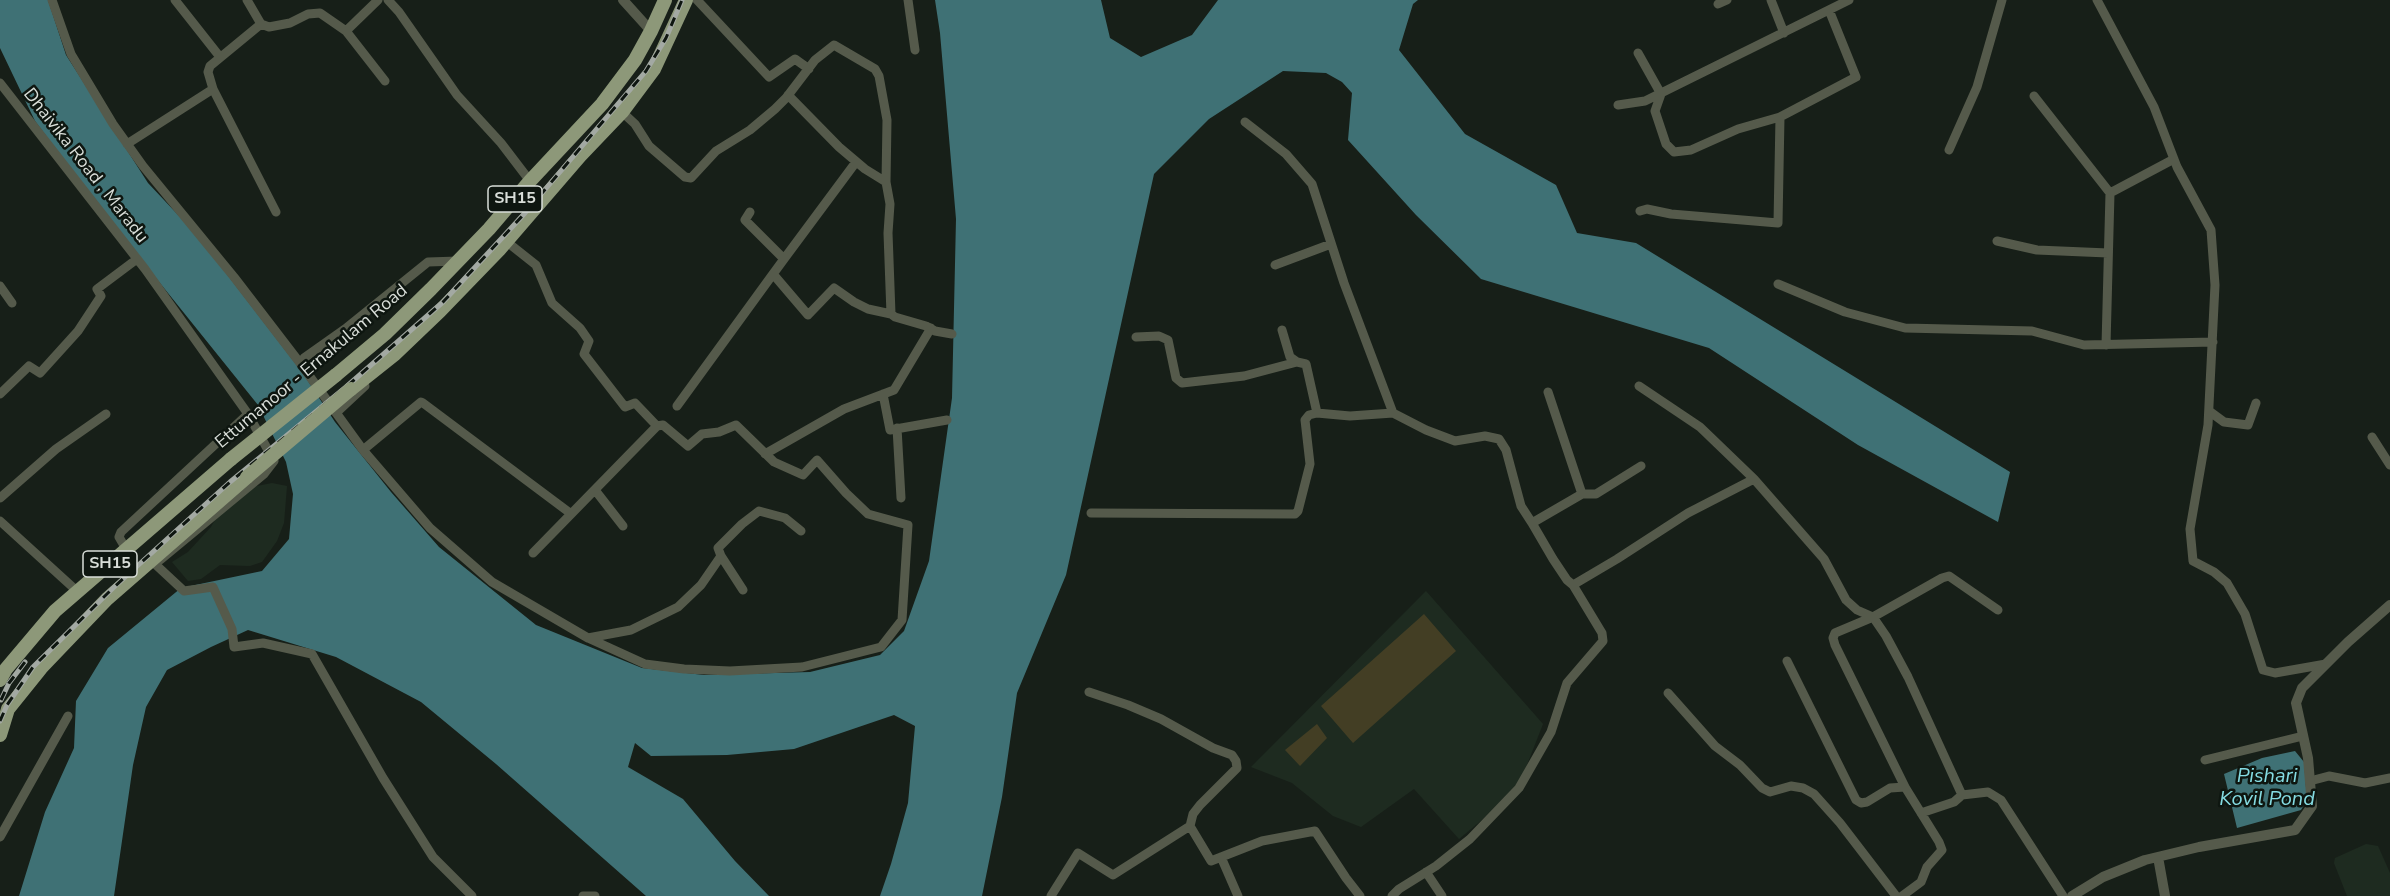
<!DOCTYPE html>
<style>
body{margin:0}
canvas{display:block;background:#171f18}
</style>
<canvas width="2390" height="896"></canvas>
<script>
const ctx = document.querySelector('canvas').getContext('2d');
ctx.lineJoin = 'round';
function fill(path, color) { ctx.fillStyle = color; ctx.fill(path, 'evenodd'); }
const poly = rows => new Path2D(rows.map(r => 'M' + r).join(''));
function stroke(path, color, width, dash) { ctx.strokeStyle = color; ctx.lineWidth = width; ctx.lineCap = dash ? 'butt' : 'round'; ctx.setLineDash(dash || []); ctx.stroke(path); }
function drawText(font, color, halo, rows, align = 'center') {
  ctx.font = font + ' "Nunito Sans",sans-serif'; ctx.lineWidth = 5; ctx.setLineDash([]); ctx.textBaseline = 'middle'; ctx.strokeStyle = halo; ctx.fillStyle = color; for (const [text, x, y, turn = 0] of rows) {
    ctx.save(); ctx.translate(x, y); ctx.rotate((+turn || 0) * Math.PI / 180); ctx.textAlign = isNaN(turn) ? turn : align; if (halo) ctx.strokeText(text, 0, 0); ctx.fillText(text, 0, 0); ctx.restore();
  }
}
fill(poly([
 [272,483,287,486,284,523,277,541,262,562,250,566,220,565,201,579,188,581,172,562,188,552,211,527,217,516,252,487],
 [1426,591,1543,724,1521,780,1483,819,1459,839,1414,789,1361,827,1333,816,1292,783,1251,767],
 [2366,844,2378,846,2390,873,2390,896,2347,896,2334,863,2335,858]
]), '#1e2b20');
fill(poly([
 [1424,614,1456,651,1353,743,1321,706],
 [1317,724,1327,738,1300,766,1285,750]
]), '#433e24');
fill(poly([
 [0,0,48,0,66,55,148,183,196,234,302,372,335,422,391,492,439,547,536,625,642,668,704,675,810,672,880,655,904,631,929,561,952,398,956,219,940,33,935,0,1101,0,1110,38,1141,57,1192,35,1218,0,1418,0,1413,4,1399,50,1465,134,1556,185,1577,233,1636,243,2010,472,1998,522,1858,445,1709,348,1481,279,1416,215,1348,140,1352,93,1342,82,1326,73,1283,71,1209,119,1154,174,1066,575,1017,693,1002,797,982,896,880,896,891,864,908,803,915,726,894,715,794,749,727,755,651,756,635,743,628,767,683,799,735,861,769,896,646,896,496,764,421,702,336,657,248,630,211,647,167,670,146,707,133,765,114,896,19,896,45,812,74,748,76,701,108,648,181,588,262,571,289,539,293,494,286,462,258,405,98,206,35,121,0,48],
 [2295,751,2304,762,2307,800,2301,810,2237,828,2224,774,2262,758]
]), '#3f7175');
stroke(poly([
 [52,0,71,54,113,124,143,166,234,277,300,363,304,358,345,329,428,262,458,261],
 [175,0,220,57],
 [247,0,261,24,269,27,290,23,308,14,320,13,346,31,378,0],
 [388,0,399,12,457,95,501,143,530,181],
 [697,0,769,77,795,59,809,69],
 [908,0,915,50],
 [1771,0,1784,33],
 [2097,0,2154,107,2177,167,2211,230,2215,285,2208,425,2190,529,2193,561,2214,572,2227,583,2245,614,2263,670,2275,673,2326,664],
 [1718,4,1727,0],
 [346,31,385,81],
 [1638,53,1661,94,1655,111,1666,144,1674,152,1691,150,1738,129,1780,117],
 [0,83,145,269,248,414,121,532,119,537,126,549],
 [213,89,276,212],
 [2034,96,2110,193,2106,345],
 [1618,105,1645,101,1849,0],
 [622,112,635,124,649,146,685,177,691,178,716,151,750,130,775,109,786,98,815,60,834,45,875,69,879,76,887,120,886,182,865,169,839,147,788,95],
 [1245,122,1286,154,1312,184,1344,283,1393,413,1426,430,1455,441,1485,436,1499,439,1506,450,1521,506,1532,523],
 [127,144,213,89,208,72,210,66,261,24],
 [1949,150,1977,87,2002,0],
 [886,182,890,204,888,233,891,314,895,317,926,326,935,331,952,334],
 [2110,193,2174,159],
 [1640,211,1647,209,1671,214,1778,223,1780,117,1856,77,1829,10],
 [750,212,745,220,784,259,773,274,808,315,834,288,854,302,868,309,891,314],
 [1997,241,2037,250,2108,253],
 [507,242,536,265,552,303,580,328,589,341,584,354,625,407,635,403,657,426,663,425,688,446,702,434,719,432,736,425,774,462,803,475,817,460,846,493,868,514,908,525,902,620,881,647,802,667,730,671,684,669,645,664,588,638],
 [784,259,856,162],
 [1275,265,1331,244],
 [1778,284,1845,312,1905,328,2032,331,2084,345,2213,342],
 [0,286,12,303],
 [1282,330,1290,357,1297,362,1306,364,1317,413,1350,416,1393,413],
 [1136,337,1159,336,1168,340,1176,378,1182,383,1244,376,1297,362],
 [300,363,363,450,430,528,492,582,588,638,631,630,678,607,701,585,721,556,743,590],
 [1639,386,1700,427,1754,479,1824,559,1846,600,1857,610,1873,617,1886,636,1908,677,1962,795,1988,792,2001,800,2063,896],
 [1548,392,1582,494,1532,523,1553,559,1567,580,1573,585],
 [0,394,29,366,40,373,78,331,101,296,97,289,137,259],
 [883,394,890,430,947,420],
 [677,406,773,274],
 [2209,411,2224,422,2248,425,2256,403],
 [336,413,365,386],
 [897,428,901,498],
 [2372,437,2390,465],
 [363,450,421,402,423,403,570,513],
 [765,454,844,409,894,390,931,328],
 [595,490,623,526],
 [1582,494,1596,494,1641,466],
 [0,498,56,449,106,414],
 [1091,513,1295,514,1298,511,1310,464,1305,420,1309,415,1317,413],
 [0,521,78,592],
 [533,553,657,426],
 [721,556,718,548,742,524,759,511,785,518,801,531],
 [160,560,264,474,274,461,248,414],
 [155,564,184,591,213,587,232,629,234,647,263,643,312,654,383,778,433,857,472,896],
 [1787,661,1856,800,1861,803,1867,802,1890,788,1905,787],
 [1089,692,1128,705,1161,719,1213,748,1232,755,1236,761,1237,768,1200,805,1193,814,1190,826],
 [1668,693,1715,746,1740,765,1762,788,1770,792,1791,786,1803,788,1814,794,1840,823,1896,896],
 [2205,760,2303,736],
 [2310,781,2329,776,2365,783,2390,778],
 [1921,813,1954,802,1962,795],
 [0,837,68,716],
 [1221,857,1238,896],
 [1426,872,1442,896],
 [583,896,595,896],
 [1051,896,1078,853,1113,875,1190,826,1211,861,1262,841,1315,831,1346,878,1360,896],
 [1392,896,1399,889,1436,866,1470,839,1519,788,1551,732,1567,683,1603,641,1602,633,1573,585,1617,559,1688,513,1754,479],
 [1902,896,1921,882,1927,867,1942,850,1939,842,1905,787,1835,645,1833,638,1835,633,1873,617,1942,578,1949,576,1998,610]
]), '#555a4b', 9);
stroke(poly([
 [623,0,651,31],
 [2158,857,2165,896],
 [2072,896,2103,877,2145,860,2199,847,2295,830,2312,806,2308,758,2296,703,2302,688,2348,642,2390,605]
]), '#555a4b', 10);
stroke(poly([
 [336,375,385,334,431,289,489,229,530,181,602,104,635,60,651,31,665,0],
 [351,389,395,354,440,311,499,250,580,156,622,112,654,69,686,0],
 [0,680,6,669,55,611,231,459],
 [0,735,8,709,41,668,107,599,247,477]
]), '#8d9879', 14);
const rail = poly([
 [1,700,9,683,25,662],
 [0,721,7,705,33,667,113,588,230,482,346,387,443,302,525,213,646,71,666,38,682,0]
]);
stroke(rail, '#a3a9a3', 5);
stroke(rail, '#0e1610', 3, [9]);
stroke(poly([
 [231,459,336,375],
 [247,477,351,389]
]), '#8d9879', 14);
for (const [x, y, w] of [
 [515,199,54],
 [110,564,54]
]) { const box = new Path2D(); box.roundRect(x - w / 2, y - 13, w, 26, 4.5); ctx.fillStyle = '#0e1610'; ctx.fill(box); stroke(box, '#d9ded9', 1.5); }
drawText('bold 16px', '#d9ded9', null, [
 ["SH15",515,199],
 ["SH15",110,564]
]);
drawText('18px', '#d9ded9', '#0e1610', [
 ["Dhaivika Road , Maradu",85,166,52],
 ["Ettumanoor - Ernakulam Road",312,367,-40]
]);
drawText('italic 20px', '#85dce2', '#0e1610', [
 ["Pishari",2267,777],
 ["Kovil Pond",2267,800]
]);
</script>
